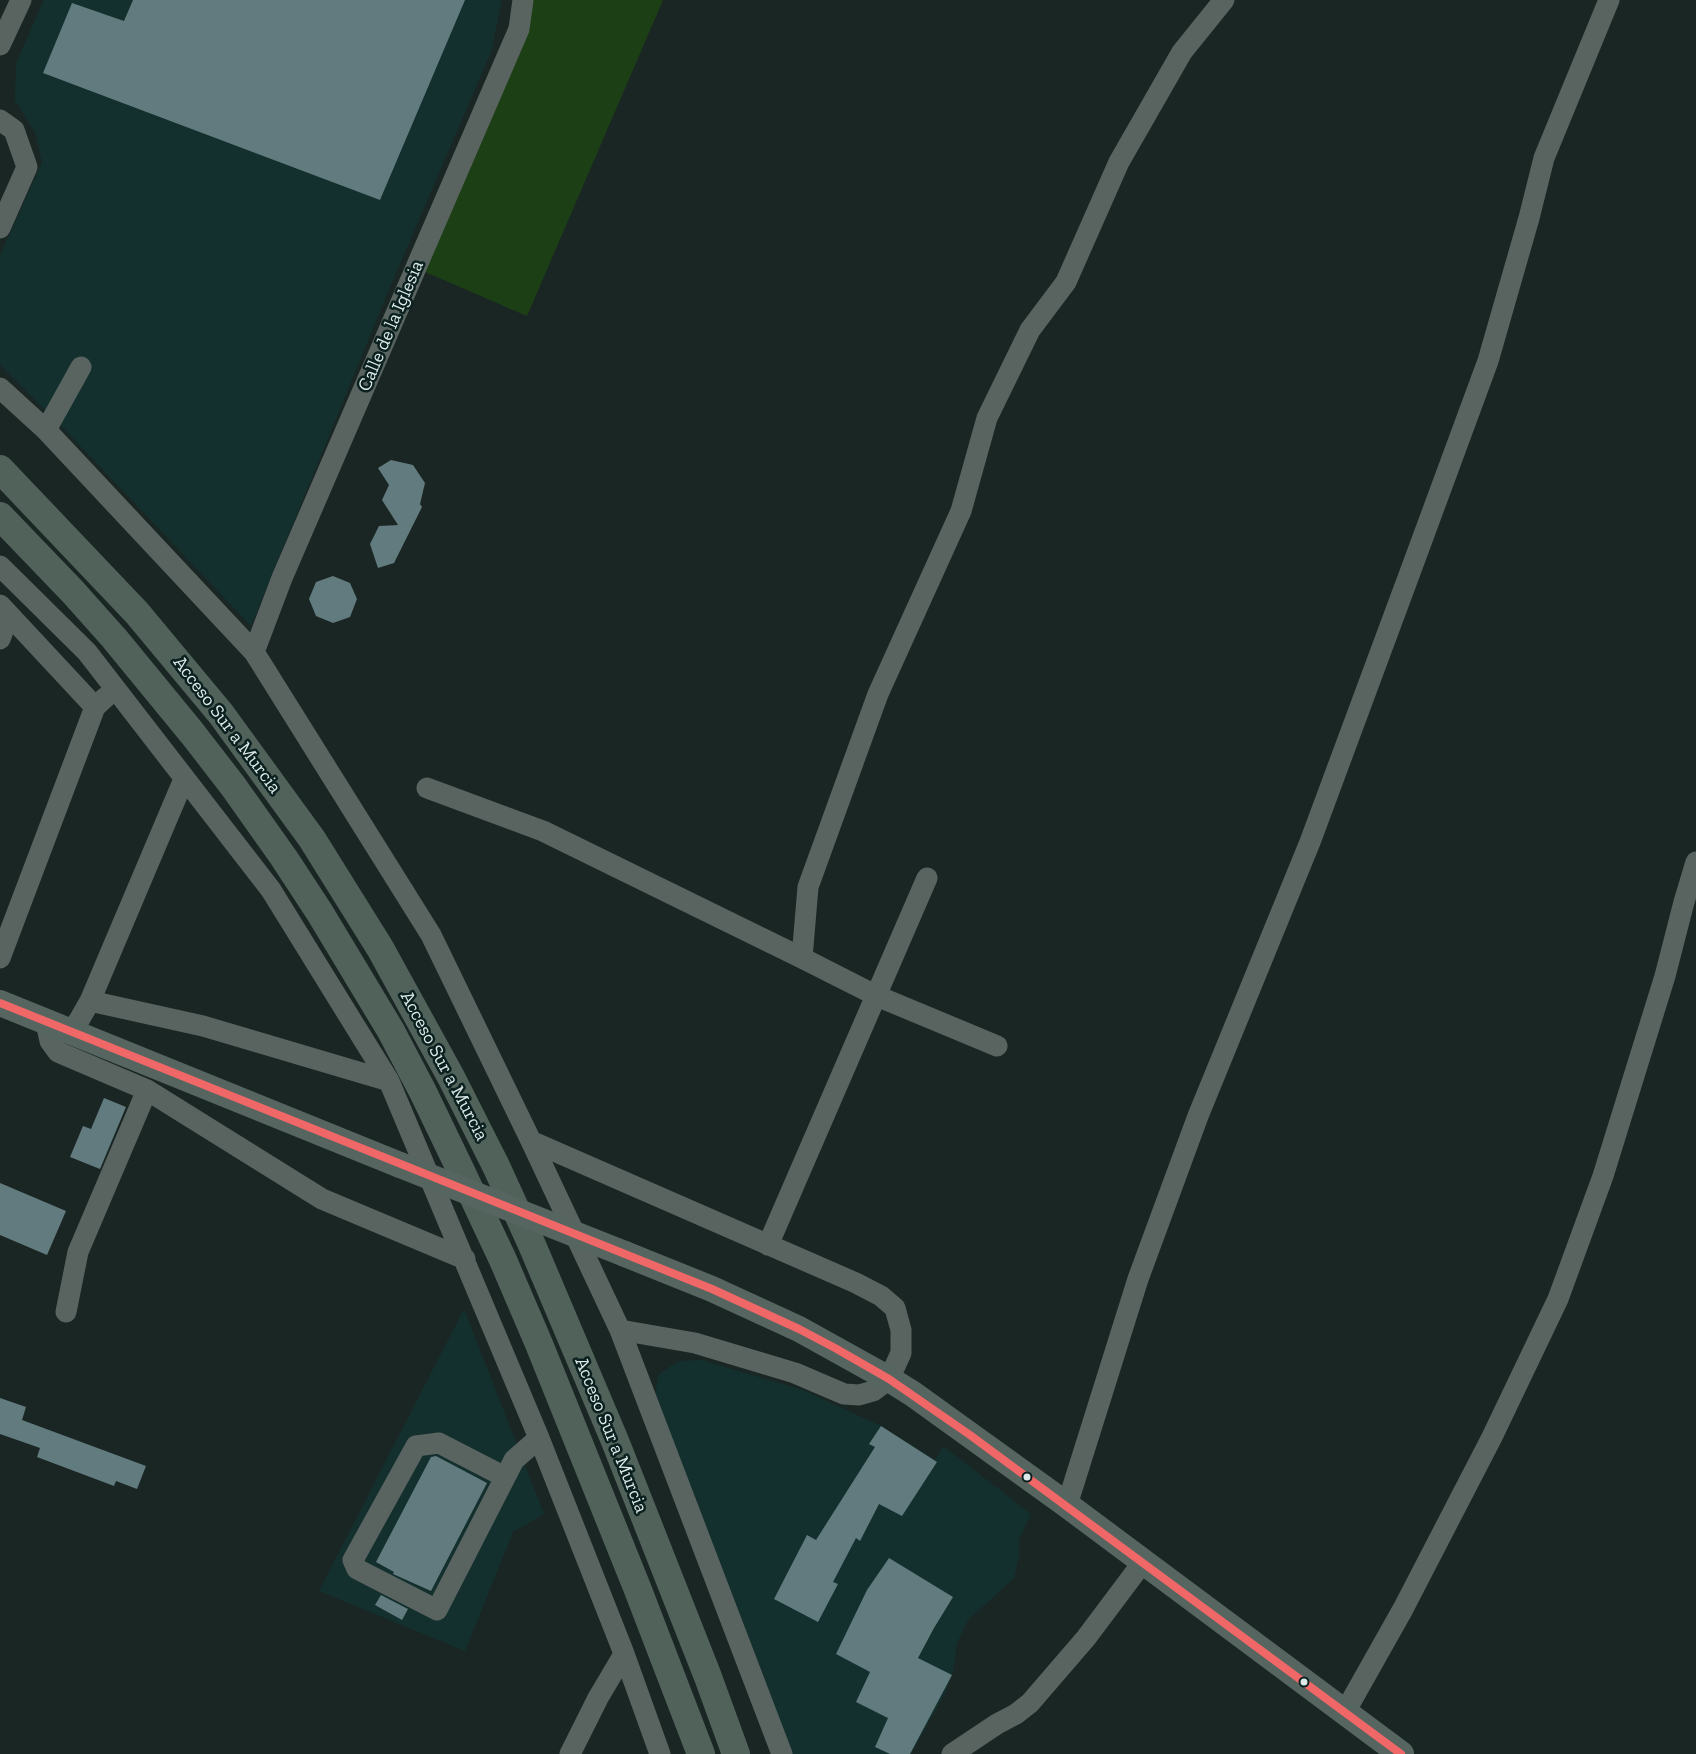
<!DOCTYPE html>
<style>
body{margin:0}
canvas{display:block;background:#1a2624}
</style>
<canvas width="1696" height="1754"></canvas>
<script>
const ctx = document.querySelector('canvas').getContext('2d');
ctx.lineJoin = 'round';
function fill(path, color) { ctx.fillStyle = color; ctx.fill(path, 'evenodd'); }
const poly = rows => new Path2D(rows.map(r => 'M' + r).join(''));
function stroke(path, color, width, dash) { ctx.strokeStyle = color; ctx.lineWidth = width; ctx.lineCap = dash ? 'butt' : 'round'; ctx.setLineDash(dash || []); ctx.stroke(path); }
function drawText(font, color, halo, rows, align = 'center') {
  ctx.font = font + ' "Zilla Slab",serif'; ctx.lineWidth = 5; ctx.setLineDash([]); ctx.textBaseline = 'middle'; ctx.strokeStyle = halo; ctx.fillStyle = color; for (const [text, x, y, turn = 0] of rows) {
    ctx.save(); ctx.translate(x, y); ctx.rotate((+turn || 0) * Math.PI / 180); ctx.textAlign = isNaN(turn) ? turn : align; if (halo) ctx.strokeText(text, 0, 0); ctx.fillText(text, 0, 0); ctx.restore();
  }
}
fill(poly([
 [44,0,502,0,491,52,388,292,251,626,69,434,0,365,0,255,42,163,36,134,15,100,16,63],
 [464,1309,544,1514,513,1532,465,1651,319,1591],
 [701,1360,803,1390,881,1426,935,1460,943,1446,1031,1514,1019,1540,1019,1556,1014,1578,968,1620,957,1643,953,1671,946,1691,911,1754,792,1754,731,1591,655,1399,658,1375,679,1361]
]), '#13302e');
fill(poly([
 [523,0,663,0,527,316,416,268]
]), '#1d3f15');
fill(poly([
 [133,0,465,0,380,200,43,73,72,3,124,21],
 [391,460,413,465,425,483,420,504,422,507,394,563,378,568,370,544,379,526,398,525,382,500,389,485,378,468],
 [333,576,350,583,357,599,350,617,333,623,316,616,309,599,316,582],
 [104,1098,126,1107,100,1169,70,1157,83,1126,91,1129],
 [0,1183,66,1211,47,1255,0,1235],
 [0,1398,26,1407,22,1420,146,1466,137,1489,116,1481,114,1486,37,1457,40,1448,0,1434],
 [881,1426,937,1462,902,1516,879,1504,860,1541,856,1538,833,1582,838,1584,818,1622,774,1599,807,1535,816,1540,875,1447,869,1444],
 [436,1456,487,1483,431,1591,393,1574,394,1572,376,1562,431,1457],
 [889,1558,953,1597,934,1628,918,1658,952,1675,910,1754,890,1754,875,1747,888,1718,856,1702,870,1672,836,1654,867,1590],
 [381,1595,408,1609,402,1620,375,1605]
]), '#627b7e');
stroke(poly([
 [0,45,21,0],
 [0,120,14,130,27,167,0,228],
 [0,388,46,430,254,652,431,935,531,1141,620,1330,782,1754],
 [46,430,81,367],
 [0,566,87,652,271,890,389,1081,539,1438,623,1651,660,1754],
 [0,605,95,707,106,697],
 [0,639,9,615],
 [254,652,282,578,519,29,523,0],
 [427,788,543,831,802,958,877,996,997,1046],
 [0,958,95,707],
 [802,958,808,887,878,694,961,511,987,418,1030,330,1066,282,1119,162,1182,52,1224,0],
 [90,1001,184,779],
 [46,1023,50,1041,58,1052,147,1090,322,1199,465,1259],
 [70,1032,78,1022,90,1001,203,1026,389,1081],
 [531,1141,856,1283,881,1296,895,1308,901,1330,901,1353,889,1379,873,1391,859,1395,844,1394,795,1373,695,1343,620,1330],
 [768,1245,927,878],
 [66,1312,78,1252,147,1090],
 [505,1477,439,1443,416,1446,353,1560,357,1569,437,1610,514,1460,539,1438],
 [1067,1505,1138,1279,1198,1116,1310,842,1415,559,1488,361,1529,218,1544,158,1609,0],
 [1345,1712,1403,1609,1492,1437,1558,1299,1603,1176,1665,976,1684,902,1696,862],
 [570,1754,598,1698,624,1654],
 [952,1754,997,1724,1016,1714,1030,1703,1086,1638,1143,1562]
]), '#596460', 21);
stroke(poly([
 [0,1003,400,1165],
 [625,1254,712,1289,799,1329,889,1379,913,1394,1067,1505,1401,1754]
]), '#566560', 26);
stroke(poly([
 [0,469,137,613,221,714,312,839,380,948,451,1077,496,1166,532,1245,615,1441,708,1677,736,1754],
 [0,516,73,592,114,638,192,733,233,786,284,858,320,913,391,1031,423,1092,462,1173,503,1260,539,1344,638,1590,701,1754]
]), '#51625b', 28);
stroke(poly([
 [400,1165,625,1254]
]), '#566560', 26);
stroke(poly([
 [0,1003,712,1289,799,1329,835,1348,889,1379,970,1435,1401,1754]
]), '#f06767', 8);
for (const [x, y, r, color] of [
 [1027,1477,4.5,"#dce9e8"],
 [1304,1682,4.5,"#dce9e8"]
]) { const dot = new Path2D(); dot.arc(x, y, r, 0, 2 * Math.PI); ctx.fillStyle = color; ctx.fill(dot); stroke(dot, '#0b211f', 2); }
drawText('19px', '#dce9e8', '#0b211f', [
 ["Calle de la Iglesia",391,326,-67],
 ["Acceso Sur a Murcia",227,725,53],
 ["Acceso Sur a Murcia",444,1066,62],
 ["Acceso Sur a Murcia",611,1435,68]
]);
</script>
